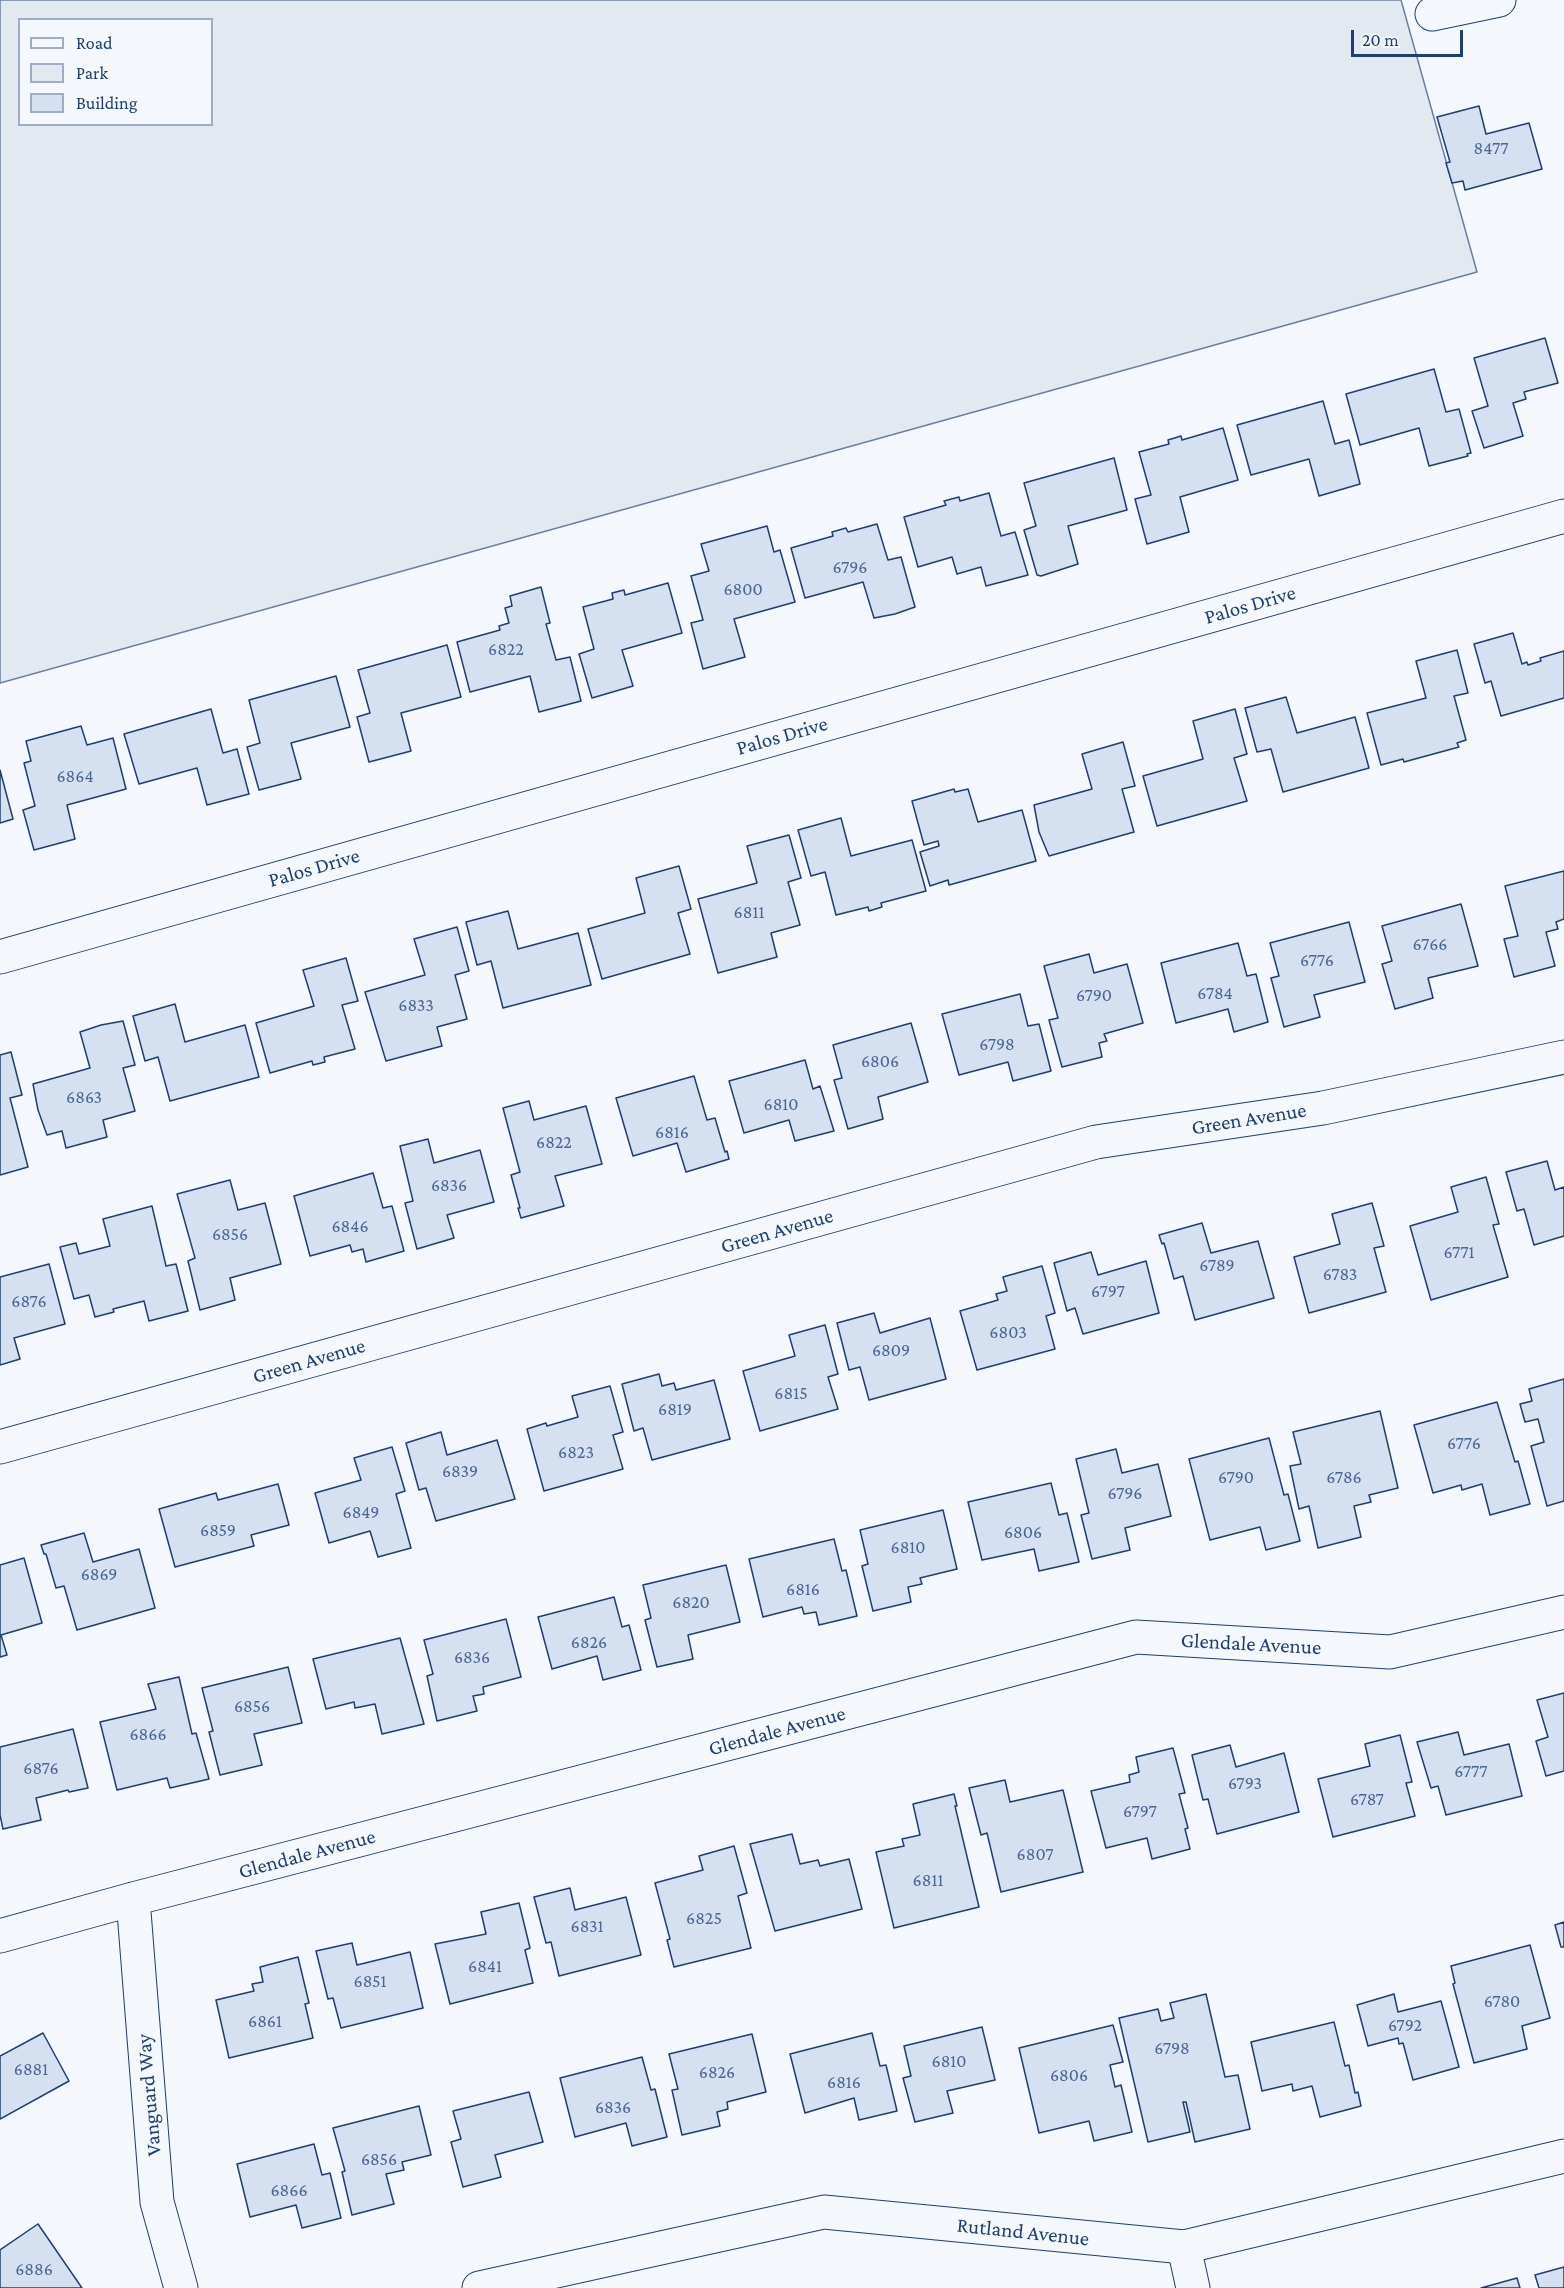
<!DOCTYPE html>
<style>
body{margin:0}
#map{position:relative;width:1564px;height:2288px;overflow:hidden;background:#f4f7fb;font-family:"Crimson Pro",serif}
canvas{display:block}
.legend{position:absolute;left:18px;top:18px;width:195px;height:108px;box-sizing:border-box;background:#f4f7fb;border:2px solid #9eadc5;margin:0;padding:8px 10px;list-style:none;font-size:18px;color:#1d3f73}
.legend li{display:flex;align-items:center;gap:12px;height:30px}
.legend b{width:30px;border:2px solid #9eadc5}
.scale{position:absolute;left:1351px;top:30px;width:112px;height:27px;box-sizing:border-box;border:3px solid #1d3f73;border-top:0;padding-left:8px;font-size:18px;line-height:21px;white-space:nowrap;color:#1d3f73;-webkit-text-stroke:4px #f4f7fb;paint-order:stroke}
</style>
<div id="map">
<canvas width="1564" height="2288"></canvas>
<ul class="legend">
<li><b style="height:8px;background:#f4f7fb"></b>Road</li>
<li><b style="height:16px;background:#e3e9f0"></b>Park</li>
<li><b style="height:16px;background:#d5e0f0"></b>Building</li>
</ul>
<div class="scale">20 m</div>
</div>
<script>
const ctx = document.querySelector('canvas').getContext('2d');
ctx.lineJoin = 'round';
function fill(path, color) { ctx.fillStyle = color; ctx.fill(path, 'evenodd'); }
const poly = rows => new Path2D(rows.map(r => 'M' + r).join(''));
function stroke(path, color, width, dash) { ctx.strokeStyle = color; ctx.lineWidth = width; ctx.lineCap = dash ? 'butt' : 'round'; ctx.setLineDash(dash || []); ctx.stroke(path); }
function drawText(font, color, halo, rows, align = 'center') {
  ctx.font = font + ' "Crimson Pro",serif'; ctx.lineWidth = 4.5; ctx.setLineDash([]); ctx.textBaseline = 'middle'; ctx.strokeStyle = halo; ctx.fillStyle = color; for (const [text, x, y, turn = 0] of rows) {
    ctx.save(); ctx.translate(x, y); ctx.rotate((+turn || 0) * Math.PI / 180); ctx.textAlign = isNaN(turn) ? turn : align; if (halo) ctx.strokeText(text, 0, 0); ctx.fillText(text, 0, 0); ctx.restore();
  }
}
const green = poly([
 [0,0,1401,0,1477,272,0,683,0,0],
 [20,20,212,20,212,124,20,124,20,20]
]);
fill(green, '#e3e9f0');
stroke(green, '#687fa3', 1.5);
const building = poly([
 [1479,106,1486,134,1529,123,1542,169,1465,190,1463,181,1452,183,1446,163,1450,162,1437,117,1479,106],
 [1545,338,1558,383,1524,392,1526,399,1513,403,1523,436,1484,448,1472,411,1488,406,1474,358,1545,338],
 [1434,369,1446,412,1459,409,1471,453,1467,454,1468,456,1429,466,1419,428,1360,445,1346,394,1434,369],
 [1323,401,1335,444,1349,440,1360,484,1319,496,1309,459,1251,475,1237,425,1323,401],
 [1223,428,1238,480,1180,497,1189,532,1147,544,1135,499,1151,495,1139,452,1169,444,1168,440,1181,436,1182,440,1223,428],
 [1114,458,1127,510,1068,526,1078,564,1041,576,1037,575,1024,530,1036,526,1024,483,1114,458],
 [989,493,1001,536,1015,532,1028,575,986,586,981,567,957,574,952,557,918,567,904,517,946,505,944,501,959,497,960,501,989,493],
 [877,524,888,560,901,557,915,607,895,614,874,618,863,582,805,598,791,548,833,536,832,532,846,528,848,532,877,524],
 [767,526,774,552,780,550,795,602,734,619,745,657,703,669,691,623,703,620,691,576,709,571,701,544,767,526],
 [668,583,682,633,622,650,633,686,592,698,579,654,594,649,583,607,613,599,612,593,624,590,625,595,668,583],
 [541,587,550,623,546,624,556,660,570,657,581,701,539,712,530,676,470,692,457,642,500,630,499,626,509,623,505,608,512,606,510,596,541,587],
 [1513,633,1522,664,1527,662,1528,665,1541,661,1540,658,1564,651,1564,698,1501,716,1491,681,1485,683,1474,644,1513,633],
 [447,645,461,697,401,713,411,751,369,762,357,717,370,713,358,670,447,645],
 [1457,650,1468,693,1454,696,1466,740,1457,743,1459,747,1404,762,1403,759,1381,765,1367,713,1426,698,1416,661,1457,650],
 [336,676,350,727,291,743,301,779,259,790,247,747,260,743,249,700,336,676],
 [1286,697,1297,733,1355,717,1369,768,1283,792,1271,749,1257,752,1245,708,1286,697],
 [211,709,223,753,237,749,249,794,207,805,197,768,139,784,124,734,211,709],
 [1235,709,1247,754,1234,758,1247,801,1157,826,1143,776,1203,759,1193,721,1235,709],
 [81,726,87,745,113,738,126,789,67,805,75,839,34,850,23,810,35,806,24,763,31,761,26,741,81,726],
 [1123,742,1135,786,1122,789,1134,832,1049,856,1039,832,1034,805,1092,789,1082,754,1123,742],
 [0,770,13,819,0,823,0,770],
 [954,789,955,792,968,789,978,822,1022,810,1036,861,949,885,948,880,930,886,920,852,939,846,938,841,924,845,912,801,954,789],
 [841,818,851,856,912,840,926,891,881,903,882,907,869,911,868,907,836,915,825,872,811,876,798,830,841,818],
 [789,835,801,878,788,882,800,925,771,933,777,957,718,973,698,899,757,883,747,846,789,835],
 [679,866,691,909,678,913,690,954,602,979,588,929,645,913,636,878,679,866],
 [1564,871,1564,919,1556,922,1558,929,1546,932,1555,966,1514,977,1504,939,1518,936,1505,886,1564,871],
 [1461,904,1478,966,1428,978,1433,998,1395,1009,1382,964,1392,961,1382,926,1461,904],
 [508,911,518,949,578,933,591,985,503,1008,491,961,477,965,466,922,508,911],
 [1349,922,1365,982,1314,995,1320,1017,1284,1027,1271,978,1279,976,1270,943,1349,922],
 [457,927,469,971,455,975,467,1019,437,1027,442,1046,386,1061,365,992,425,975,414,939,457,927],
 [1238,943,1247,976,1256,974,1268,1022,1234,1032,1228,1009,1176,1023,1161,963,1238,943],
 [1089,954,1094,973,1127,964,1143,1023,1104,1034,1107,1041,1099,1043,1102,1057,1062,1067,1049,1020,1058,1018,1044,966,1089,954],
 [346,958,358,1001,342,1005,355,1049,324,1057,325,1062,313,1065,312,1061,270,1073,256,1023,314,1006,303,970,346,958],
 [1020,994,1028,1026,1039,1024,1051,1071,1013,1081,1008,1062,959,1075,942,1014,1020,994],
 [175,1004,185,1042,245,1025,259,1077,170,1101,158,1057,145,1061,133,1016,175,1004],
 [123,1021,135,1065,123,1068,135,1111,103,1120,107,1137,66,1148,62,1131,47,1135,38,1110,33,1084,90,1068,80,1032,101,1025,123,1021],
 [911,1023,928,1082,878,1097,883,1119,848,1129,834,1080,842,1078,833,1045,911,1023],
 [11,1052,22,1095,10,1098,28,1167,0,1175,0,1055,11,1052],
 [805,1060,813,1089,820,1086,834,1131,795,1141,789,1120,744,1133,729,1081,805,1060],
 [694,1076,707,1120,715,1118,725,1152,727,1151,729,1159,686,1172,677,1143,633,1156,616,1098,694,1076],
 [529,1101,534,1120,586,1106,602,1164,555,1176,564,1206,521,1218,518,1208,520,1208,511,1175,520,1172,503,1108,529,1101],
 [428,1139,434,1163,480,1150,494,1202,447,1215,454,1238,417,1249,405,1203,413,1201,400,1146,428,1139],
 [1547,1161,1555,1190,1564,1187,1564,1236,1534,1245,1524,1209,1517,1211,1506,1172,1547,1161],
 [373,1173,383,1208,392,1206,404,1251,366,1262,363,1249,352,1252,350,1245,310,1256,294,1196,373,1173],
 [1486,1177,1499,1224,1493,1225,1508,1277,1431,1300,1410,1226,1458,1212,1451,1187,1486,1177],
 [230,1180,238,1210,265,1203,281,1264,230,1278,235,1300,200,1310,188,1261,195,1258,177,1194,230,1180],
 [1372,1203,1384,1246,1374,1248,1386,1292,1309,1313,1294,1257,1340,1244,1332,1214,1372,1203],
 [152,1206,166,1266,176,1264,188,1311,149,1321,144,1301,113,1309,114,1312,95,1317,89,1295,74,1299,60,1247,76,1243,79,1254,110,1246,103,1219,152,1206],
 [1202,1223,1211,1253,1258,1241,1274,1298,1195,1320,1183,1276,1174,1279,1164,1243,1162,1244,1159,1235,1202,1223],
 [1091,1252,1098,1275,1146,1261,1159,1313,1083,1334,1075,1308,1067,1311,1054,1263,1091,1252],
 [49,1264,65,1324,14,1338,20,1359,0,1365,0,1277,49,1264],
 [1042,1266,1055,1313,1046,1316,1055,1349,977,1370,960,1311,998,1300,996,1294,1007,1291,1003,1277,1042,1266],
 [874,1313,880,1333,930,1318,946,1379,869,1400,860,1367,849,1370,837,1323,874,1313],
 [825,1325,838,1374,828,1377,838,1409,760,1431,743,1371,795,1356,789,1335,825,1325],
 [659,1374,662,1386,674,1383,676,1390,714,1380,730,1439,652,1460,643,1428,634,1431,622,1384,659,1374],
 [1564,1379,1564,1501,1547,1506,1531,1446,1544,1442,1538,1419,1525,1422,1520,1404,1532,1401,1529,1389,1564,1379],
 [610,1386,623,1432,613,1435,623,1469,544,1491,527,1429,546,1423,547,1426,578,1417,572,1396,610,1386],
 [1497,1402,1515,1462,1518,1461,1530,1504,1490,1515,1482,1484,1462,1490,1461,1485,1433,1493,1414,1425,1497,1402],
 [1380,1411,1398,1488,1369,1495,1371,1502,1354,1506,1361,1537,1318,1548,1309,1506,1299,1509,1290,1466,1301,1464,1293,1432,1380,1411],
 [441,1432,447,1455,497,1440,515,1499,436,1521,426,1488,419,1490,406,1443,441,1432],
 [1269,1438,1284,1495,1288,1494,1300,1541,1266,1550,1260,1527,1210,1540,1189,1459,1269,1438],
 [392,1447,405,1491,396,1494,411,1548,378,1557,370,1531,329,1543,315,1493,361,1480,354,1458,392,1447],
 [1116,1449,1122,1473,1158,1464,1171,1516,1125,1528,1130,1550,1092,1559,1081,1515,1089,1513,1076,1459,1116,1449],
 [1051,1483,1059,1515,1067,1513,1079,1562,1039,1571,1034,1549,982,1560,968,1502,1051,1483],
 [278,1484,289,1525,251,1535,254,1546,175,1567,159,1509,216,1493,218,1500,278,1484],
 [943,1510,957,1569,920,1578,922,1584,908,1587,911,1602,873,1611,862,1566,868,1564,860,1530,943,1510],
 [84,1533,93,1562,139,1549,155,1608,77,1630,64,1586,56,1588,46,1554,44,1554,41,1545,84,1533],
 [834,1539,842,1571,846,1570,857,1616,819,1625,816,1612,804,1614,802,1607,763,1617,749,1559,834,1539],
 [24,1558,42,1623,1,1635,7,1655,0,1657,0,1565,24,1558],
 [726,1565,740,1622,688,1635,693,1659,657,1667,645,1620,651,1618,643,1585,726,1565],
 [614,1597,622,1627,629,1625,641,1670,603,1680,597,1656,552,1669,538,1617,614,1597],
 [506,1619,521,1677,483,1687,484,1694,473,1696,477,1711,437,1721,427,1676,433,1674,424,1640,506,1619],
 [400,1638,424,1724,382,1734,375,1704,355,1708,354,1702,326,1709,313,1659,400,1638],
 [288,1667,302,1723,254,1734,262,1765,220,1775,209,1732,213,1731,202,1688,288,1667],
 [179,1677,192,1734,196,1733,209,1779,170,1788,167,1778,117,1790,100,1722,156,1709,148,1684,179,1677],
 [1564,1693,1564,1771,1546,1776,1536,1741,1548,1737,1537,1700,1564,1693],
 [73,1729,88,1788,69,1792,68,1790,36,1798,41,1820,3,1829,0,1815,0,1747,73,1729],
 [1458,1732,1464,1755,1509,1744,1522,1796,1446,1815,1438,1786,1431,1788,1417,1742,1458,1732],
 [1400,1735,1412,1782,1406,1783,1415,1816,1333,1837,1318,1779,1370,1766,1365,1744,1400,1735],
 [1230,1745,1236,1767,1284,1753,1299,1812,1217,1834,1208,1799,1203,1800,1192,1755,1230,1745],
 [1173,1748,1185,1793,1179,1794,1188,1828,1185,1829,1190,1849,1152,1859,1147,1838,1106,1848,1091,1791,1130,1782,1129,1775,1139,1772,1136,1757,1173,1748],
 [1005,1780,1010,1802,1063,1790,1083,1872,1001,1892,987,1833,981,1835,969,1788,1005,1780],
 [954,1794,957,1806,955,1806,979,1907,894,1928,876,1852,904,1846,902,1839,920,1835,913,1804,954,1794],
 [792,1834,800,1864,818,1860,820,1866,849,1859,862,1909,775,1931,750,1844,792,1834],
 [734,1846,747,1893,738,1896,751,1948,674,1967,667,1940,670,1939,655,1883,703,1870,699,1856,734,1846],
 [570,1888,575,1910,626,1897,641,1955,559,1976,551,1942,546,1943,534,1897,570,1888],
 [519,1903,530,1948,525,1950,533,1983,450,2004,435,1944,486,1934,481,1912,519,1903],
 [1564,1922,1564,1947,1561,1947,1555,1925,1564,1922],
 [352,1943,357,1965,410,1952,423,2008,341,2028,333,1998,328,1999,316,1951,352,1943],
 [1530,1945,1550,2018,1522,2026,1527,2049,1474,2063,1453,1984,1455,1983,1451,1966,1530,1945],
 [298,1957,309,2003,305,2004,313,2038,229,2058,216,2000,254,1991,252,1984,263,1982,260,1967,298,1957],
 [1206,1994,1225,2077,1238,2075,1250,2129,1195,2142,1186,2102,1183,2102,1190,2132,1148,2142,1119,2018,1158,2009,1161,2021,1174,2018,1170,2003,1206,1994],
 [1394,1994,1398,2012,1441,2001,1459,2067,1413,2080,1403,2043,1399,2044,1398,2038,1368,2046,1357,2005,1394,1994],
 [1334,2022,1345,2066,1349,2065,1355,2093,1358,2092,1361,2106,1320,2117,1312,2086,1293,2091,1292,2084,1262,2091,1251,2042,1334,2022],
 [1113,2025,1123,2062,1110,2065,1115,2087,1121,2085,1132,2132,1094,2141,1089,2121,1039,2133,1019,2048,1113,2025],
 [982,2027,995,2080,947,2091,953,2113,915,2122,903,2078,911,2076,904,2046,982,2027],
 [43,2033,69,2081,0,2119,0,2056,43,2033],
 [872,2033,880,2066,886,2065,897,2111,859,2120,854,2098,805,2113,790,2054,872,2033],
 [752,2034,766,2092,727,2102,728,2109,717,2112,720,2126,682,2135,672,2090,678,2089,669,2054,752,2034],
 [642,2057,651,2090,655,2089,667,2137,632,2146,626,2123,575,2137,560,2078,642,2057],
 [529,2092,543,2142,495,2155,501,2177,463,2187,451,2142,461,2139,453,2111,529,2092],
 [419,2106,431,2155,402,2162,404,2170,386,2174,394,2204,352,2215,342,2172,345,2171,333,2128,419,2106],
 [314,2144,322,2175,330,2173,341,2218,302,2228,296,2205,250,2217,237,2164,314,2144],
 [38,2224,82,2288,0,2288,0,2250,38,2224],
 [1564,2267,1564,2288,1539,2288,1535,2275,1564,2267],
 [1517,2278,1520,2288,1481,2288,1517,2278]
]);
fill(building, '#d5e0f0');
stroke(building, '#1d3f73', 1.5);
const minor = poly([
 [1432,14,1499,0],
 [0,957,1564,516],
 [0,1447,1096,1142,1323,1108,1564,1057],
 [133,1899,157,2202,181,2288],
 [0,1936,133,1899,1136,1637,1390,1652,1564,1612],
 [1184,2247,1193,2288]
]);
const tertiary = poly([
 [479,2288,824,2212,1184,2247,1564,2156]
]);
stroke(minor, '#1d3f73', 35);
stroke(tertiary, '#1d3f73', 35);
stroke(minor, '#f4f7fb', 33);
stroke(tertiary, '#f4f7fb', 33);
drawText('18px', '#4b6792', null, [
 ["8477",1491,148],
 ["6796",850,567],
 ["6800",743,589],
 ["6822",506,649],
 ["6864",75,776],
 ["6811",749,912],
 ["6766",1430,944],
 ["6776",1317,960],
 ["6784",1215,993],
 ["6790",1094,995],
 ["6833",416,1005],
 ["6798",997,1044],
 ["6806",880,1061],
 ["6863",84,1097],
 ["6810",781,1104],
 ["6816",672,1132],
 ["6822",554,1142],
 ["6836",449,1185],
 ["6846",350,1226],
 ["6856",230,1234],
 ["6771",1459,1252],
 ["6789",1217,1265],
 ["6783",1340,1274],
 ["6797",1108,1291],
 ["6876",29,1301],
 ["6803",1008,1332],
 ["6809",891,1350],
 ["6815",791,1393],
 ["6819",675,1409],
 ["6776",1464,1443],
 ["6823",576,1452],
 ["6839",460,1471],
 ["6790",1236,1477],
 ["6786",1344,1477],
 ["6796",1125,1493],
 ["6849",361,1512],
 ["6859",218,1530],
 ["6806",1023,1532],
 ["6810",908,1547],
 ["6869",99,1574],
 ["6816",803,1589],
 ["6820",691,1602],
 ["6826",589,1642],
 ["6836",472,1657],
 ["6856",252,1706],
 ["6866",148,1734],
 ["6876",41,1768],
 ["6777",1471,1771],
 ["6793",1245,1783],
 ["6787",1367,1799],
 ["6797",1140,1811],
 ["6807",1035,1854],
 ["6811",928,1880],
 ["6825",704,1918],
 ["6831",587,1926],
 ["6841",485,1966],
 ["6851",370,1981],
 ["6780",1502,2001],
 ["6861",265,2021],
 ["6792",1405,2025],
 ["6798",1172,2048],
 ["6810",949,2061],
 ["6881",31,2069],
 ["6826",717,2072],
 ["6806",1069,2075],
 ["6816",844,2082],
 ["6836",613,2107],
 ["6856",379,2159],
 ["6866",289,2190],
 ["6886",34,2269]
]);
drawText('21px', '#1d3f73', '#f4f7fb', [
 ["Palos Drive",1250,605,-16],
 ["Palos Drive",782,736,-16],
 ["Palos Drive",314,868,-16],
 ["Green Avenue",1249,1119,-9],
 ["Green Avenue",777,1231,-16],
 ["Green Avenue",309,1361,-16],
 ["Glendale Avenue",1251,1644,3],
 ["Glendale Avenue",777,1731,-15],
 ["Glendale Avenue",307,1854,-15],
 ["Vanguard Way",149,2095,-95],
 ["Rutland Avenue",1023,2232,6]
]);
</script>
